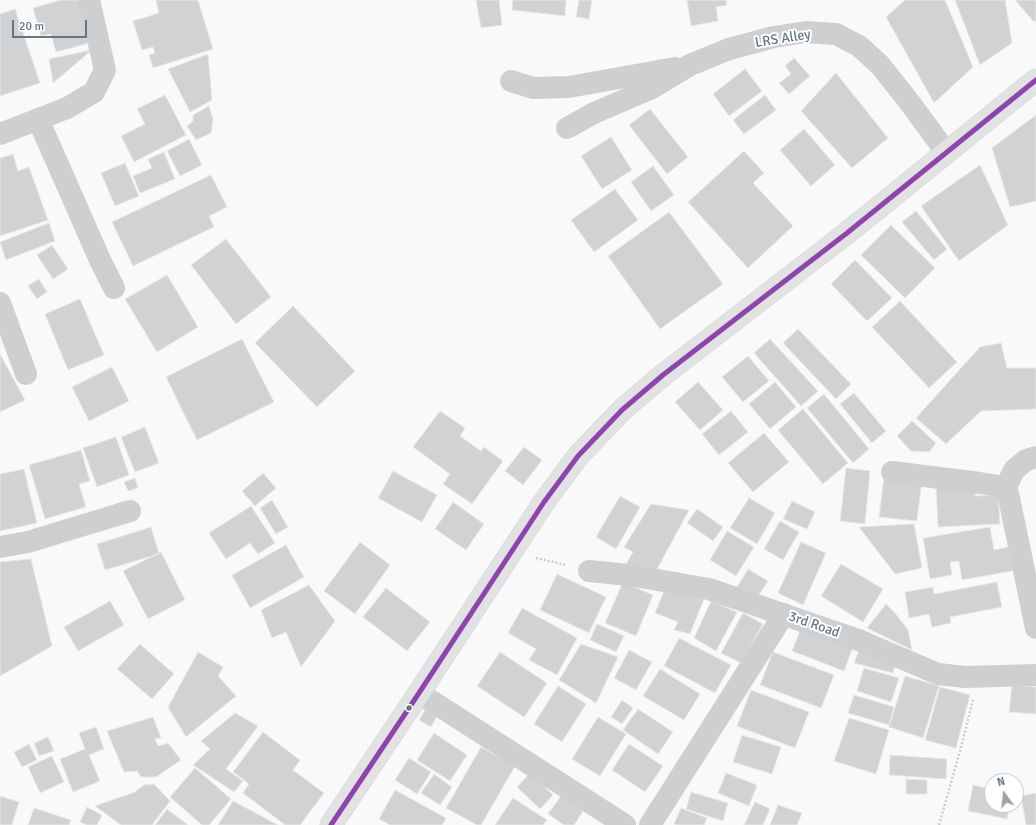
<!DOCTYPE html>
<style>
body{margin:0}
#map{position:relative;width:1036px;height:825px;overflow:hidden;background:#f9f9f9;font-family:Signika,sans-serif}
canvas{display:block}
.north{position:absolute;left:984px;top:773px;width:40px;height:40px;box-sizing:border-box;background:#fff;border:1px solid #c1c8cd;border-radius:50%;rotate:345deg;font-size:11px;font-weight:700;line-height:16px;text-align:center;color:#657683}
.north::after{content:'';display:block;margin:auto;width:14px;height:18px;background:#99a4ac;clip-path:polygon(50% 0,100% 100%,50% 72%,0 100%)}
.scale{position:absolute;left:12px;top:20px;width:75px;height:18px;box-sizing:border-box;border:2px solid #657683;border-top:0;padding-left:5px;font-size:12px;line-height:14px;white-space:nowrap;color:#657683;-webkit-text-stroke:3px #fff;paint-order:stroke}
</style>
<div id="map">
<canvas width="1036" height="825"></canvas>
<div class="north">N</div>
<div class="scale">20 m</div>
</div>
<script>
const ctx = document.querySelector('canvas').getContext('2d');
ctx.lineJoin = 'round';
function fill(path, color) { ctx.fillStyle = color; ctx.fill(path, 'evenodd'); }
const poly = rows => new Path2D(rows.map(r => 'M' + r).join(''));
function stroke(path, color, width, dash) { ctx.strokeStyle = color; ctx.lineWidth = width; ctx.lineCap = dash ? 'butt' : 'round'; ctx.setLineDash(dash || []); ctx.stroke(path); }
function drawText(font, color, halo, rows, align = 'center') {
  ctx.font = font + ' Signika,sans-serif'; ctx.lineWidth = 4; ctx.setLineDash([]); ctx.textBaseline = 'middle'; ctx.strokeStyle = halo; ctx.fillStyle = color; for (const [text, x, y, turn = 0] of rows) {
    ctx.save(); ctx.translate(x, y); ctx.rotate((+turn || 0) * Math.PI / 180); ctx.textAlign = isNaN(turn) ? turn : align; if (halo) ctx.strokeText(text, 0, 0); ctx.fillText(text, 0, 0); ctx.restore();
  }
}
const building = poly([
 [60,0,82,0,93,42,56,52,51,34,41,36,33,8,60,0],
 [156,0,198,0,213,49,153,68,149,55,155,53,153,47,142,50,133,21,159,13,156,0],
 [476,0,499,0,502,25,481,28,476,0],
 [513,0,566,0,565,16,512,10,513,0],
 [579,0,592,0,589,19,576,17,579,0],
 [687,0,726,0,727,5,716,7,718,21,691,26,687,0],
 [905,0,945,0,973,67,934,103,886,17,905,0],
 [955,0,1005,0,1012,43,980,65,955,0],
 [1015,0,1036,0,1036,21,1034,22,1015,0],
 [15,9,40,83,0,96,0,14,15,9],
 [92,50,53,83,49,59,92,50],
 [208,54,212,100,190,112,168,69,208,54],
 [794,58,810,76,789,94,779,83,791,74,785,66,794,58],
 [745,69,762,91,729,116,713,94,745,69],
 [836,73,888,138,852,168,801,111,836,73],
 [165,95,186,135,134,162,121,136,145,124,137,109,165,95],
 [765,95,776,110,744,134,733,120,765,95],
 [209,106,213,119,211,133,196,140,187,126,193,121,193,115,209,106],
 [650,109,688,157,667,174,629,125,650,109],
 [1036,115,1036,201,1010,207,992,148,1036,115],
 [804,129,835,165,811,186,780,150,804,129],
 [611,137,632,170,602,189,581,156,611,137],
 [189,139,202,165,180,176,167,151,189,139],
 [744,151,764,173,753,183,793,226,748,268,688,202,744,151],
 [164,152,175,179,140,193,133,176,152,168,148,159,164,152],
 [13,154,18,171,29,167,48,220,0,236,0,158,13,154],
 [125,163,139,196,115,206,101,173,125,163],
 [980,165,1008,225,959,261,921,206,980,165],
 [653,166,674,195,651,211,631,182,653,166],
 [211,175,227,207,209,216,214,227,133,266,112,222,211,175],
 [615,189,638,220,594,252,571,220,615,189],
 [916,211,947,249,934,260,902,222,916,211],
 [669,212,723,284,660,329,608,256,669,212],
 [49,223,55,241,6,260,0,242,49,223],
 [891,225,935,268,905,298,861,255,891,225],
 [226,239,271,297,236,324,191,265,226,239],
 [52,245,68,269,53,279,37,255,52,245],
 [855,260,892,298,867,321,831,284,855,260],
 [167,275,198,327,157,352,125,299,167,275],
 [39,279,47,292,37,299,28,286,39,279],
 [80,299,104,355,68,370,45,314,80,299],
 [900,301,957,362,929,388,872,327,900,301],
 [293,306,355,371,317,407,255,343,293,306],
 [798,329,851,384,836,399,783,343,798,329],
 [242,339,274,402,197,440,166,377,242,339],
 [770,339,818,391,801,406,754,353,770,339],
 [1001,343,1007,368,1036,368,1036,409,981,411,946,444,916,418,980,347,1001,343],
 [0,354,25,400,0,412,0,354],
 [748,356,769,381,743,402,722,377,748,356],
 [112,367,129,401,89,421,72,387,112,367],
 [698,382,723,410,700,430,675,402,698,382],
 [775,382,796,407,770,429,749,404,775,382],
 [854,393,886,431,872,443,840,404,854,393],
 [824,394,869,449,853,463,807,408,824,394],
 [803,409,848,463,823,484,778,430,803,409],
 [440,411,465,428,460,436,481,451,484,447,503,461,472,504,443,484,450,474,413,447,440,411],
 [731,411,748,432,719,455,702,434,731,411],
 [912,421,936,443,929,452,911,451,897,436,912,421],
 [145,427,159,463,135,472,121,437,145,427],
 [764,433,789,462,753,492,728,463,764,433],
 [116,437,129,475,97,487,83,448,116,437],
 [524,447,542,460,523,485,505,471,524,447],
 [81,450,90,481,79,484,86,507,45,519,29,465,81,450],
 [846,468,870,471,865,524,840,521,846,468],
 [24,469,37,523,0,531,0,474,24,469],
 [393,471,437,495,422,522,378,498,393,471],
 [263,473,276,488,255,506,242,491,263,473],
 [884,476,922,480,917,521,879,517,884,476],
 [135,478,138,488,128,491,124,482,135,478],
 [975,484,975,496,998,495,1000,524,938,527,936,486,975,484],
 [620,496,640,507,616,549,596,537,620,496],
 [749,498,775,513,757,544,730,528,749,498],
 [272,500,288,527,276,534,260,508,272,500],
 [792,501,815,512,807,529,783,519,792,501],
 [453,502,484,524,466,550,435,529,453,502],
 [651,504,689,510,656,571,626,564,633,552,624,547,651,504],
 [251,506,275,543,258,554,250,543,226,559,209,533,251,506],
 [697,509,723,527,713,541,687,523,697,509],
 [780,521,799,532,783,560,764,549,780,521],
 [914,524,922,568,895,574,859,527,914,524],
 [151,527,159,554,105,570,97,544,151,527],
 [990,527,994,550,1013,546,1017,570,962,580,959,561,950,562,952,575,930,579,923,538,990,527],
 [727,531,754,547,736,576,710,560,727,531],
 [360,542,390,565,355,614,324,591,360,542],
 [801,542,826,553,803,605,778,593,801,542],
 [286,545,304,577,250,608,232,575,286,545],
 [161,552,185,600,148,619,123,571,161,552],
 [31,559,52,646,0,676,0,562,31,559],
 [841,564,883,589,863,622,821,596,841,564],
 [748,569,768,581,756,599,737,587,748,569],
 [557,574,606,597,589,633,540,610,557,574],
 [623,582,653,595,636,636,605,623,623,582],
 [997,582,1002,607,950,617,951,623,932,627,929,614,909,618,905,592,933,587,934,594,997,582],
 [309,585,335,621,301,667,286,632,272,638,261,610,309,585],
 [386,588,430,622,407,651,363,617,386,588],
 [664,591,704,599,690,634,674,630,678,622,655,613,664,591],
 [110,601,124,625,78,651,64,627,110,601],
 [711,601,737,612,716,651,694,638,711,601],
 [886,604,895,613,908,630,912,650,867,628,886,604],
 [522,608,577,638,557,675,529,660,536,649,508,633,522,608],
 [743,613,763,624,741,663,721,653,743,613],
 [597,624,624,636,616,652,590,640,597,624],
 [801,628,853,647,844,671,792,651,801,628],
 [679,638,731,665,715,693,664,666,679,638],
 [140,644,174,674,152,699,117,669,140,644],
 [581,644,618,657,596,703,559,680,581,644],
 [860,647,895,665,893,673,854,663,860,647],
 [629,650,652,662,636,690,614,678,629,650],
 [198,652,223,667,218,676,236,696,186,737,168,707,198,652],
 [500,652,547,683,524,717,477,686,500,652],
 [773,652,834,675,821,708,760,685,773,652],
 [864,668,899,678,891,702,857,691,864,668],
 [660,669,700,694,684,720,643,696,660,669],
 [905,676,939,686,923,738,889,727,905,676],
 [1012,685,1036,687,1036,714,1009,712,1012,685],
 [558,686,586,704,562,742,534,724,558,686],
 [940,687,970,695,956,748,925,740,940,687],
 [751,690,809,712,795,748,737,726,751,690],
 [854,695,894,707,889,725,848,713,854,695],
 [622,700,633,708,622,724,611,717,622,700],
 [426,708,438,714,431,727,419,720,426,708],
 [638,709,673,732,658,754,623,730,638,709],
 [235,713,258,726,226,769,243,781,234,792,193,765,210,749,201,741,235,713],
 [153,717,161,738,155,739,158,746,168,743,181,760,156,777,141,777,137,771,124,772,107,731,153,717],
 [598,717,626,734,600,776,572,759,598,717],
 [849,718,889,730,876,774,834,761,849,718],
 [96,727,104,749,89,755,100,781,73,792,60,759,85,749,79,733,96,727],
 [263,732,300,760,293,770,324,793,300,825,285,825,243,793,249,784,233,772,263,732],
 [434,733,467,755,450,781,417,760,434,733],
 [742,735,781,747,772,774,733,762,742,735],
 [48,737,54,751,39,756,34,743,48,737],
 [29,744,37,760,22,767,14,752,29,744],
 [629,744,663,766,645,792,612,770,629,744],
 [481,747,515,766,481,825,477,825,446,808,481,747],
 [890,755,947,759,946,779,889,775,890,755],
 [52,756,64,782,40,793,28,767,52,756],
 [409,758,431,772,417,794,395,780,409,758],
 [195,768,231,799,209,825,202,825,170,797,195,768],
 [530,773,553,795,540,809,517,787,530,773],
 [726,773,757,785,749,806,718,793,726,773],
 [434,774,452,787,440,805,421,793,434,774],
 [906,779,927,780,927,794,906,794,906,779],
 [154,784,170,801,152,825,121,825,95,806,135,792,144,785,154,784],
 [973,785,992,789,992,805,1010,805,1007,819,968,811,973,785],
 [395,790,446,818,442,825,390,825,379,819,395,790],
 [691,792,728,803,723,821,686,809,691,792],
 [1036,793,1036,825,1026,825,1021,796,1036,793],
 [0,796,19,802,12,825,0,825,0,796],
 [561,796,583,811,574,825,564,825,548,814,561,796],
 [513,798,547,820,543,825,495,825,513,798],
 [233,801,278,825,218,825,233,801],
 [755,802,770,809,763,825,744,825,755,802],
 [778,805,802,813,797,825,770,825,778,805],
 [87,807,102,815,97,825,87,825,80,822,87,807],
 [34,808,71,820,69,825,28,825,34,808],
 [681,808,707,818,704,825,677,825,674,824,681,808],
 [167,809,188,825,155,825,167,809]
]);
fill(building, '#d0d2d3');
stroke(building, '#e8e8e8', 1);
const major = poly([
 [331,825,419,693,544,502,578,456,622,410,663,375,847,233,1036,80]
]);
stroke(major, '#d5d6d7', 23);
stroke(poly([
 [536,558,566,565],
 [939,825,960,751,973,700]
]), '#cbcccd', 2.5, [2, 2]);
stroke(poly([
 [511,81,533,88,569,87,675,68],
 [38,119,100,260,114,288],
 [567,128,594,113,650,89,690,65,729,49,774,37,806,32,836,34,859,46,880,65,910,103,946,152],
 [0,134,67,108,94,92,105,70,89,0],
 [0,303,26,374],
 [1036,457,1026,460,1014,470,1006,487,1009,498,1036,628],
 [892,472,980,483,1006,487],
 [0,547,28,542,130,511],
 [589,571,629,575,709,589,861,641,938,674,965,677,1036,675],
 [419,693,625,825],
 [650,825,784,614]
]), '#cecfd0', 22);
stroke(major, '#e1e2e2', 22);
stroke(poly([
 [331,825,419,693,544,502,578,456,622,410,663,375,847,233,1036,80]
]), '#8e44ad', 5);
for (const [x, y, r, color] of [
 [409,708,3.5,"#657683"]
]) { const dot = new Path2D(); dot.arc(x, y, r, 0, 2 * Math.PI); ctx.fillStyle = color; ctx.fill(dot); stroke(dot, '#fff', 1.5); }
drawText('14px', '#657683', '#fff', [
 ["LRS Alley",783,39,-9],
 ["3rd Road",814,625,19]
]);
</script>
